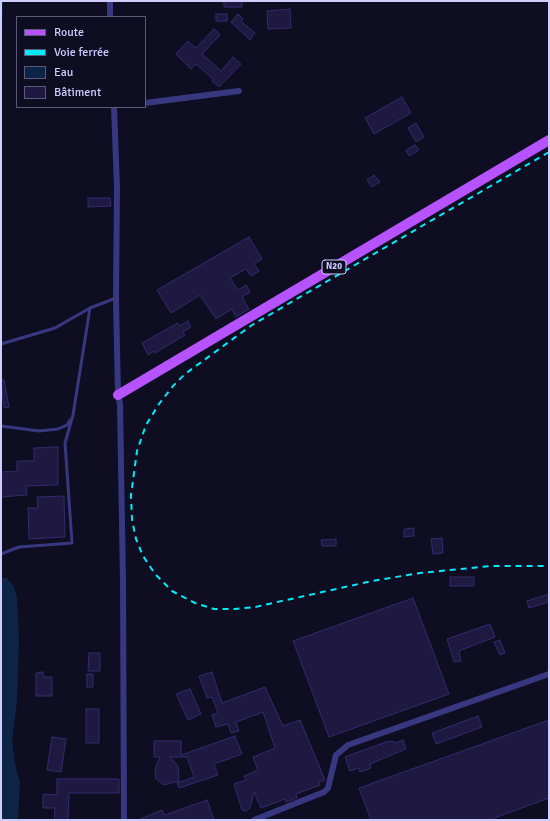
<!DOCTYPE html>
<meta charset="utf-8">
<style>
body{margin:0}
#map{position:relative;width:550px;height:821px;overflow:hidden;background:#0f0d21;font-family:Signika,sans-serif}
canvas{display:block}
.frame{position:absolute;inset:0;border:2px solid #cfccff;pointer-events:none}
.legend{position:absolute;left:16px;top:16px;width:130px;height:92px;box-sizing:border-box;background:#0f0d21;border:1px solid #5c597a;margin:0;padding:5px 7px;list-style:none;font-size:12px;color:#cfccff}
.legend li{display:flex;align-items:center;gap:8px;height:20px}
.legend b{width:20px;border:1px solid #5c597a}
</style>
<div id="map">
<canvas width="550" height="821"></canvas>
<div class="frame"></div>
<ul class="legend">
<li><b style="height:5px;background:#b653ff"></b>Route</li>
<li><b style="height:5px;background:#00ebf7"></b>Voie ferrée</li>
<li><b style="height:11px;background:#0c2546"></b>Eau</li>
<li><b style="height:11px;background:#1f1942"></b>Bâtiment</li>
</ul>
</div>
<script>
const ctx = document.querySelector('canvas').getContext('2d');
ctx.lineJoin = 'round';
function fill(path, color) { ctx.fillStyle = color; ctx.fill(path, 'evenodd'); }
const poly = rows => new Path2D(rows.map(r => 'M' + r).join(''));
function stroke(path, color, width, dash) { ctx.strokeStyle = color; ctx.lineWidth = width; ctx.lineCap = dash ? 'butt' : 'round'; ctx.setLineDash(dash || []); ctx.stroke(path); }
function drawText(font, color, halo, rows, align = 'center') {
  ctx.font = font + ' Signika,sans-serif'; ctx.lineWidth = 3.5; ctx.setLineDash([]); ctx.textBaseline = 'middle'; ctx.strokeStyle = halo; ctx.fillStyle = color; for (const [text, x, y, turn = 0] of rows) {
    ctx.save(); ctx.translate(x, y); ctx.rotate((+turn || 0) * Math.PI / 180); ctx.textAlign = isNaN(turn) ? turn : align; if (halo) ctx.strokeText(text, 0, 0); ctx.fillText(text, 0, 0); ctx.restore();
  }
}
fill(poly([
 [1,1,3,1,1,77],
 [1,578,7,578,14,587,17,597,19,641,17,702,12,740,15,764,20,783,18,820,1,820]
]), '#0c2546');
const building = poly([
 [224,1,242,1,242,7,224,7,224,1],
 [290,9,291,28,268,29,267,11,290,9],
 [216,14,227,14,227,21,216,21,216,14],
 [238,14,243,19,241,21,255,33,250,40,231,22,238,14],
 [214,29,220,35,202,54,221,71,233,57,241,64,219,87,212,81,213,79,196,64,191,69,176,54,188,41,196,48,214,29],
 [402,97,411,113,374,134,365,118,402,97],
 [416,123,424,137,416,142,408,128,416,123],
 [415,145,419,150,409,156,406,150,415,145],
 [374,175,380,182,372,187,367,180,374,175],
 [88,198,110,198,111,206,88,207,88,198],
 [249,237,262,259,254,264,259,271,251,276,246,269,230,278,238,290,246,285,250,292,242,297,249,309,236,317,232,309,216,319,200,295,171,313,157,290,249,237],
 [188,321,191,327,183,332,185,335,155,353,154,351,148,355,142,343,178,323,180,326,188,321],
 [1,380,4,380,9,407,4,408,1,380],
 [58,447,58,485,26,486,27,495,1,497,1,472,17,471,17,461,34,461,34,448,58,447],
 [64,496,65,537,29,539,28,508,38,508,37,497,64,496],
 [414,528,414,536,404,537,404,529,414,528],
 [442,538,443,553,433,554,431,539,442,538],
 [336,539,336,546,322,546,321,540,336,539],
 [450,577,474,577,474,586,450,586,450,577],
 [549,594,549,602,529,608,527,601,549,594],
 [413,598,449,694,329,737,293,641,413,598],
 [490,624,495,637,459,651,461,661,454,662,447,639,490,624],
 [500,640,505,653,500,655,494,642,500,640],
 [89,653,100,653,100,671,88,671,89,653],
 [43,672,43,677,52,677,52,696,36,696,36,673,43,672],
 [212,672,222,703,265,687,283,726,300,720,325,780,319,782,320,785,296,794,297,798,286,802,285,799,261,808,254,792,250,808,246,811,242,810,234,784,246,780,244,776,258,770,253,757,275,748,263,712,236,722,239,731,231,733,228,724,216,727,212,715,218,713,212,697,207,698,199,676,212,672],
 [87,674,93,674,93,687,87,687,87,674],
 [190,689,201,714,188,720,176,694,190,689],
 [86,709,99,709,99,743,86,743,86,709],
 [478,716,482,727,436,744,432,733,478,716],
 [549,720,549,798,489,820,371,820,359,788,549,720],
 [235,736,242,754,214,764,218,775,179,788,177,783,194,777,187,757,170,757,178,766,179,781,164,785,156,779,155,769,160,757,154,757,154,741,181,741,181,755,235,736],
 [52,737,66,739,61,772,47,770,52,737],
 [403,740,406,749,370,764,371,768,360,772,359,768,350,771,345,757,386,742,393,741,394,743,403,740],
 [57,779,119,779,119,793,69,793,68,820,54,820,55,808,43,808,43,794,57,795,57,779],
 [207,800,214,820,138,820,162,810,165,815,207,800]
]);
fill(building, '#1f1942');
stroke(building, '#342a6e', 1);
stroke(poly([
 [1,344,55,328,90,308,116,298],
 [1,426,39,431,58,429,67,425,70,420],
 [1,554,19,547,72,543,65,443,73,415,90,308]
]), '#373880', 3);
stroke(poly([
 [110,1,110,17],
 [145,103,239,91],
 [114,107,117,187,116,298,118,395,120,404,123,582,124,820],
 [254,820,324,792,328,788,336,755,348,745,549,674]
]), '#373880', 6);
stroke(poly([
 [118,395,549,140]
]), '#b653ff', 10);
stroke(poly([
 [549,152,252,325,185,374,173,386,159,404,146,425,137,451,131,495,132,520,136,539,143,556,155,574,172,591,195,603,214,609,235,609,255,607,372,581,420,573,491,566,549,566]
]), '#00ebf7', 2, [6, 5]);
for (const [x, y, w] of [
 [334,267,24]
]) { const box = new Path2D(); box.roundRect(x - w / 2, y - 7, w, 14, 3); ctx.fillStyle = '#0f0d21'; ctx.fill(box); stroke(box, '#cfccff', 1); }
drawText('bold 9px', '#cfccff', null, [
 ["N20",334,267]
]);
</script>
